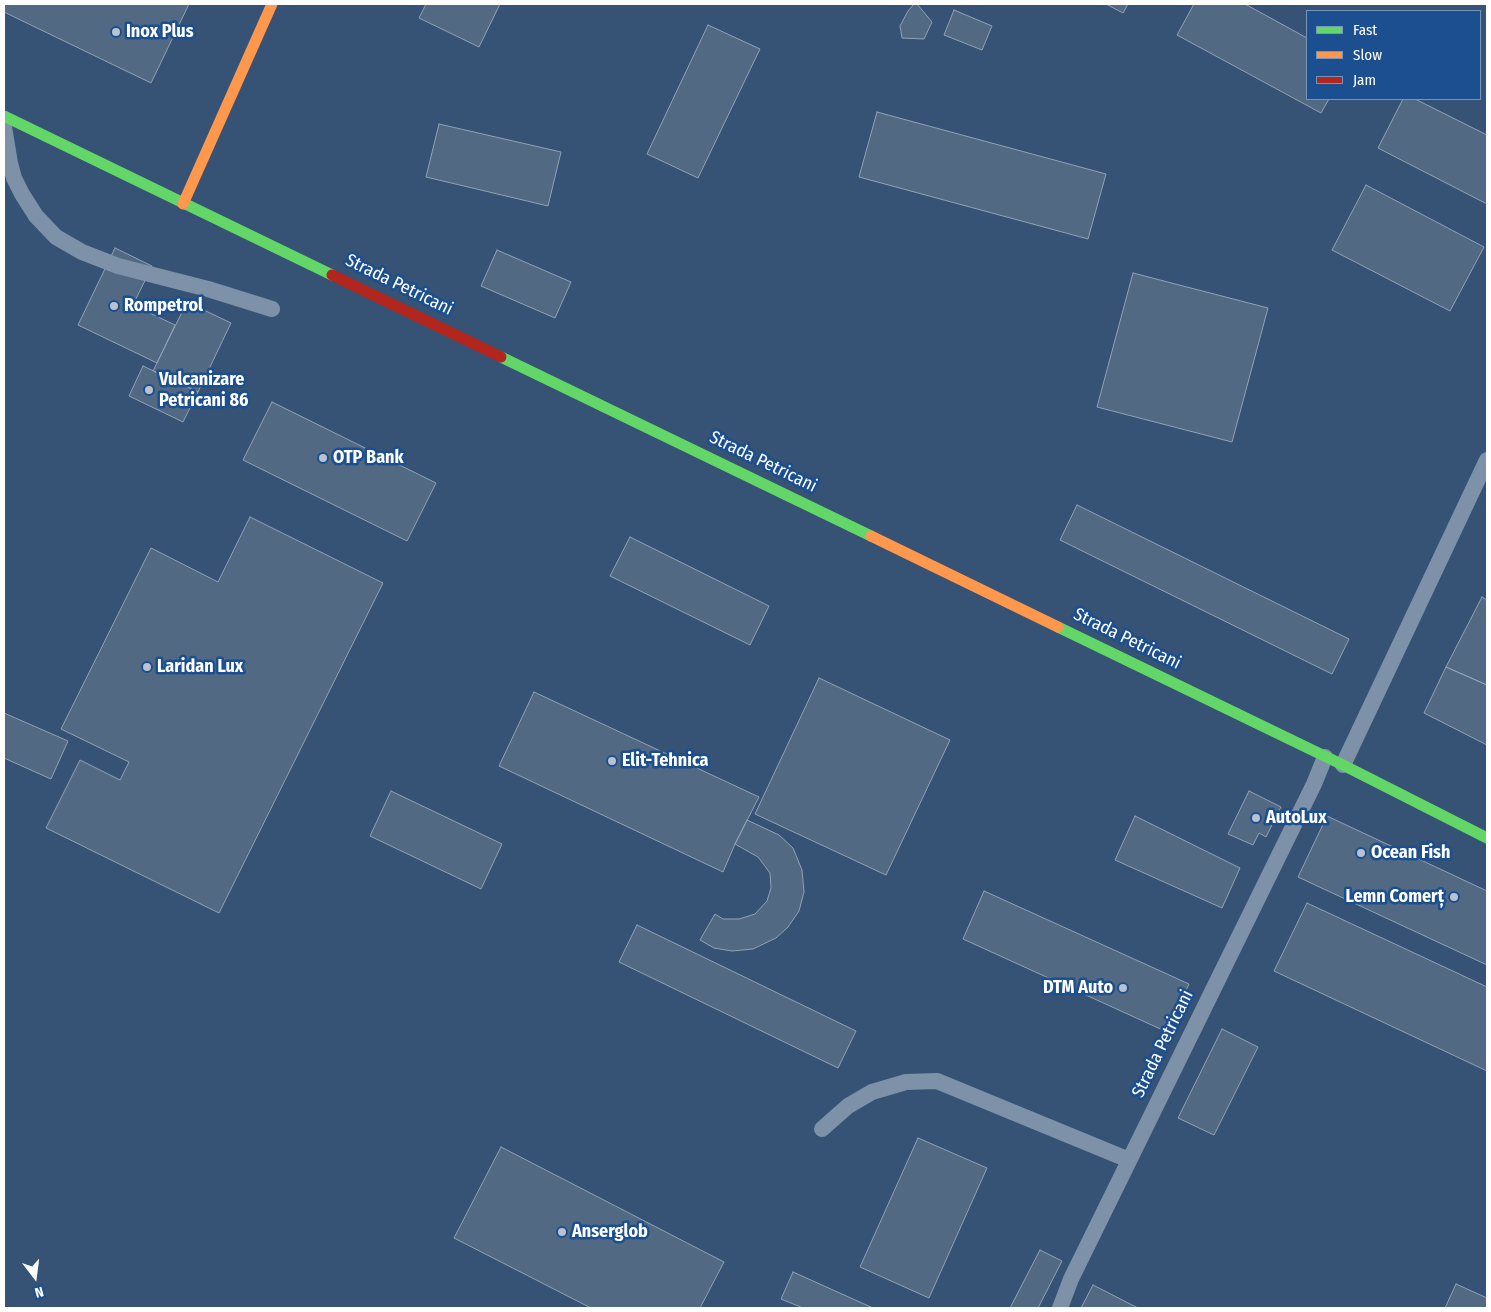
<!DOCTYPE html>
<meta charset="utf-8">
<style>
body{margin:0}
#map{position:relative;width:1491px;height:1312px;overflow:hidden;background:#365274;font-family:"Fira Sans Condensed",sans-serif}
canvas{display:block}
.frame{position:absolute;inset:0;border:5px solid #fff;pointer-events:none}
.legend{position:absolute;left:1306px;top:10px;width:175px;height:90px;box-sizing:border-box;background:#1b4f8f;border:1px solid #7695bc;margin:0;padding:6px 9px;list-style:none;font-size:15px;color:#fff}
.legend li{display:flex;align-items:center;gap:10px;height:25px}
.legend b{width:25px;border:1px solid #7695bc}
.north{position:absolute;left:10px;top:1252px;width:50px;height:50px;-webkit-text-stroke:4px #1b4f8f;paint-order:stroke;rotate:165deg;font-size:14px;font-weight:700;line-height:20px;text-align:center;color:#fff}
.north::after{content:'';display:block;margin:auto;width:18px;height:22px;background:#fff;clip-path:polygon(50% 0,100% 100%,50% 72%,0 100%)}
</style>
<div id="map">
<canvas width="1491" height="1312"></canvas>
<div class="frame"></div>
<ul class="legend">
<li><b style="height:6px;background:#63d668"></b>Fast</li>
<li><b style="height:6px;background:#ff974d"></b>Slow</li>
<li><b style="height:6px;background:#b3261e"></b>Jam</li>
</ul>
<div class="north">N</div>
</div>
<script>
const ctx = document.querySelector('canvas').getContext('2d');
ctx.lineJoin = 'round';
function fill(path, color) { ctx.fillStyle = color; ctx.fill(path, 'evenodd'); }
const poly = rows => new Path2D(rows.map(r => 'M' + r).join(''));
function stroke(path, color, width, dash) { ctx.strokeStyle = color; ctx.lineWidth = width; ctx.lineCap = dash ? 'butt' : 'round'; ctx.setLineDash(dash || []); ctx.stroke(path); }
function drawText(font, color, halo, rows, align = 'center') {
  ctx.font = font + ' "Fira Sans Condensed",sans-serif'; ctx.lineWidth = 5; ctx.setLineDash([]); ctx.textBaseline = 'middle'; ctx.strokeStyle = halo; ctx.fillStyle = color; for (const [text, x, y, turn = 0] of rows) {
    ctx.save(); ctx.translate(x, y); ctx.rotate((+turn || 0) * Math.PI / 180); ctx.textAlign = isNaN(turn) ? turn : align; if (halo) ctx.strokeText(text, 0, 0); ctx.fillText(text, 0, 0); ctx.restore();
  }
}
const building = poly([
 [4,4,189,4,151,83,4,12,4,4],
 [426,4,500,4,479,47,419,18,426,4],
 [914,4,917,4,932,22,924,39,902,38,900,26,908,11,914,4],
 [1106,4,1128,4,1123,13,1106,4],
 [1194,4,1245,4,1307,38,1307,99,1329,99,1321,113,1177,35,1194,4],
 [954,10,992,26,982,50,944,35,954,10],
 [708,25,760,49,698,178,647,154,708,25],
 [1403,99,1415,99,1487,135,1487,204,1378,148,1403,99],
 [877,112,1106,174,1088,239,859,177,877,112],
 [439,124,561,152,548,206,426,177,439,124],
 [1366,185,1484,247,1450,311,1332,250,1366,185],
 [115,248,152,266,133,305,175,325,157,363,78,325,115,248],
 [497,250,571,282,555,318,481,286,497,250],
 [1133,273,1268,308,1232,442,1097,407,1133,273],
 [187,302,231,323,198,392,153,371,187,302],
 [143,366,198,392,183,422,129,396,143,366],
 [272,402,436,483,407,541,243,460,272,402],
 [1077,505,1349,639,1332,674,1060,540,1077,505],
 [250,517,383,583,219,913,46,828,80,760,120,780,129,762,61,729,151,548,218,582,250,517],
 [630,537,769,606,750,645,610,576,630,537],
 [1482,597,1487,600,1487,685,1446,667,1482,597],
 [1446,667,1487,685,1487,745,1424,713,1446,667],
 [819,678,950,740,886,875,755,814,819,678],
 [534,692,759,797,735,844,723,872,499,766,534,692],
 [4,713,68,741,51,779,4,758,4,713],
 [391,791,502,844,481,889,370,836,391,791],
 [1249,791,1281,807,1266,837,1259,833,1253,845,1228,834,1249,791],
 [1135,816,1240,868,1222,908,1115,860,1135,816],
 [1327,816,1487,891,1487,965,1298,877,1327,816],
 [747,820,779,835,793,848,802,870,804,892,799,911,788,927,776,938,753,949,732,951,714,948,700,940,715,914,723,919,739,919,755,914,767,901,771,888,770,873,758,857,735,844,747,820],
 [984,891,1189,984,1167,1032,963,939,984,891],
 [1307,903,1487,987,1487,1071,1274,971,1307,903],
 [637,925,856,1031,838,1068,619,962,637,925],
 [1222,1029,1258,1047,1214,1135,1178,1118,1222,1029],
 [918,1138,987,1168,929,1298,860,1267,918,1138],
 [501,1147,724,1262,700,1308,591,1308,454,1238,501,1147],
 [1040,1250,1062,1261,1038,1308,1010,1308,1040,1250],
 [793,1272,873,1308,803,1308,781,1299,793,1272],
 [1456,1284,1487,1298,1487,1308,1445,1308,1456,1284],
 [1093,1285,1138,1308,1081,1308,1093,1285]
]);
fill(building, '#526984');
stroke(building, '#92a2b6', 1);
stroke(poly([
 [4,127,10,163,14,178,22,194,36,216,56,237,82,252,118,266,208,289,272,309],
 [1343,765,1487,460],
 [822,1129,848,1106,872,1092,906,1082,937,1081,1129,1160],
 [1060,1308,1071,1279,1314,784,1325,757]
]), '#7d92a8', 16);
stroke(poly([
 [4,116,332,275],
 [501,357,871,536],
 [1058,627,1343,765,1487,838]
]), '#63d668', 11);
stroke(poly([
 [183,204,272,4],
 [871,536,1058,627]
]), '#ff974d', 11);
stroke(poly([
 [332,275,501,357]
]), '#b3261e', 11);
for (const [x, y, r, color] of [
 [116,32,5,"#b9c2ce"],
 [114,306,5,"#b9c2ce"],
 [149,390,5,"#b9c2ce"],
 [323,458,5,"#b9c2ce"],
 [147,667,5,"#b9c2ce"],
 [612,761,5,"#b9c2ce"],
 [1256,818,5,"#b9c2ce"],
 [1361,853,5,"#b9c2ce"],
 [1454,897,5,"#b9c2ce"],
 [1123,988,5,"#b9c2ce"],
 [562,1232,5,"#b9c2ce"]
]) { const dot = new Path2D(); dot.arc(x, y, r, 0, 2 * Math.PI); ctx.fillStyle = color; ctx.fill(dot); stroke(dot, '#1b4f8f', 2); }
drawText('bold 18px', '#fff', '#1b4f8f', [
 ["Inox Plus",126,32],
 ["Rompetrol",124,306],
 ["Vulcanizare",159,380],
 ["Petricani 86",159,401],
 ["OTP Bank",333,458],
 ["Laridan Lux",157,667],
 ["Elit-Tehnica",622,761],
 ["AutoLux",1266,818],
 ["Ocean Fish",1371,853],
 ["Lemn Comerț",1444,897,"right"],
 ["DTM Auto",1113,988,"right"],
 ["Anserglob",572,1232]
], 'left');
drawText('18px', '#fff', '#1b4f8f', [
 ["Strada Petricani",399,285,26],
 ["Strada Petricani",763,462,26],
 ["Strada Petricani",1127,639,26],
 ["Strada Petricani",1163,1044,-64]
]);
</script>
